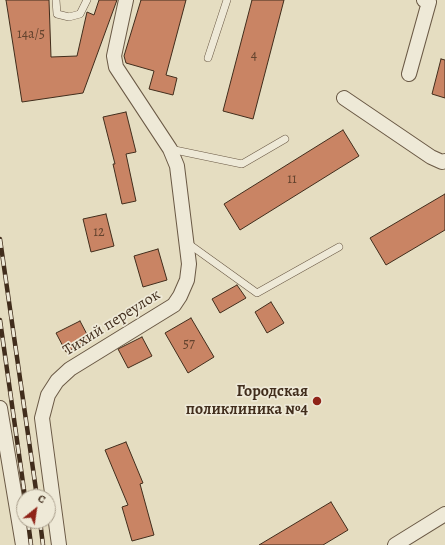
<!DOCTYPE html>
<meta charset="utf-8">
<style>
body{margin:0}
#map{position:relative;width:445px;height:545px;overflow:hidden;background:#e5ddc1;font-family:Alegreya,serif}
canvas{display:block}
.north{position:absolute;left:16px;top:489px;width:40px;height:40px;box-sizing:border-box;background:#eee9d7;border:1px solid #a99e8c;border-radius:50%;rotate:30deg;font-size:11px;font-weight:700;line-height:16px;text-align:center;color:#412d1c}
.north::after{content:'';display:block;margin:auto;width:14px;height:18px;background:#8f2418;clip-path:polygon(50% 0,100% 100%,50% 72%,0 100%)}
</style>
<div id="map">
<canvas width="445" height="545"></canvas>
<div class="north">С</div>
</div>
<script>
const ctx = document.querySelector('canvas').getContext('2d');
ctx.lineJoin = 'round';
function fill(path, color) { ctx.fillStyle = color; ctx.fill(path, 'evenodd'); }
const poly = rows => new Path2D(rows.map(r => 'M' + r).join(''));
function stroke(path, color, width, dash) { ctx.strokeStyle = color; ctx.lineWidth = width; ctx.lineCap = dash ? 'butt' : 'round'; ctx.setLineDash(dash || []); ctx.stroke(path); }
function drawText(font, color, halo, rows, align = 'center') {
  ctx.font = font + ' Alegreya,serif'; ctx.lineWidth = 3.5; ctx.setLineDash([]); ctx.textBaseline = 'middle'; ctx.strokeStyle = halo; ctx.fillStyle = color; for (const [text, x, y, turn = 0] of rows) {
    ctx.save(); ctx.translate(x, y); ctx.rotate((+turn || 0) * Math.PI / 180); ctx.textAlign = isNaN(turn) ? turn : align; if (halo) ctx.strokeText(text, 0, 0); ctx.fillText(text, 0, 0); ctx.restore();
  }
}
const building = poly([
 [6,0,49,0,51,57,77,56,87,12,94,15,99,0,117,0,83,93,22,102,6,0],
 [141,0,186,0,166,75,177,78,173,95,149,89,154,71,126,63,124,56,141,0],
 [252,0,284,0,253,119,223,111,252,0],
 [441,59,445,60,445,98,432,94,441,59],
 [126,112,136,152,126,154,136,201,122,204,113,164,115,164,103,117,126,112],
 [343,130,359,156,240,230,224,204,343,130],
 [445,194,445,230,386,265,370,238,445,194],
 [106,214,114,246,91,252,83,219,106,214],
 [158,249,167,280,143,287,134,256,158,249],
 [237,285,246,298,220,313,212,299,237,285],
 [271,302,284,323,267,333,255,312,271,302],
 [191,318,214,357,188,373,165,333,191,318],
 [80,321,90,340,66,352,56,333,80,321],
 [142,337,152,356,128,368,118,349,142,337],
 [126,442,143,483,140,484,154,535,132,541,122,507,128,505,105,450,126,442],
 [331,502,348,530,323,545,259,545,331,502]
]);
fill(building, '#c98464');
stroke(building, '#412d1c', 1);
const service = poly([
 [56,0,57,14,69,17,80,14,87,0],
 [208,58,227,0],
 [170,149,242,164,285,139],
 [186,242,257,293,339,247]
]);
const minor = poly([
 [409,74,429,2,424,0],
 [344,98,431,157,442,162,445,161],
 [0,408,23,545],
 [59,545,42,418,48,395,57,381,70,369,174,305,180,296,187,280,189,264,177,166,170,149,116,67,114,56,126,0],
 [395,545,445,514]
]);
stroke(service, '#6a5945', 8);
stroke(minor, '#6a5945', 16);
stroke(service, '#eee9d7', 7);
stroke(minor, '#eee9d7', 14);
const rail = poly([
 [0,239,37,497],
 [0,320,25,497],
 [28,521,31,545],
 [40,521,43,545]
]);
stroke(rail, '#412d1c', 4.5);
stroke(rail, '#eee9d7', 3, [9]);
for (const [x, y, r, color] of [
 [317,401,5,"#8f2418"]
]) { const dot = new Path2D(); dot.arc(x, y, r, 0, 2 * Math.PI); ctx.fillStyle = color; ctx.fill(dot); stroke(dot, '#eee9d7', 1.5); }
drawText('14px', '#63432e', null, [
 ["14а/5",31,35],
 ["4",254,56],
 ["11",292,180],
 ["12",99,233],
 ["57",189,345]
]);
drawText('16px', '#412d1c', '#eee9d7', [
 ["Тихий переулок",112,323,-32]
]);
drawText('bold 16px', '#412d1c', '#eee9d7', [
 ["Городская",308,392],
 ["поликлиника №4",308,410]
], 'right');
</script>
